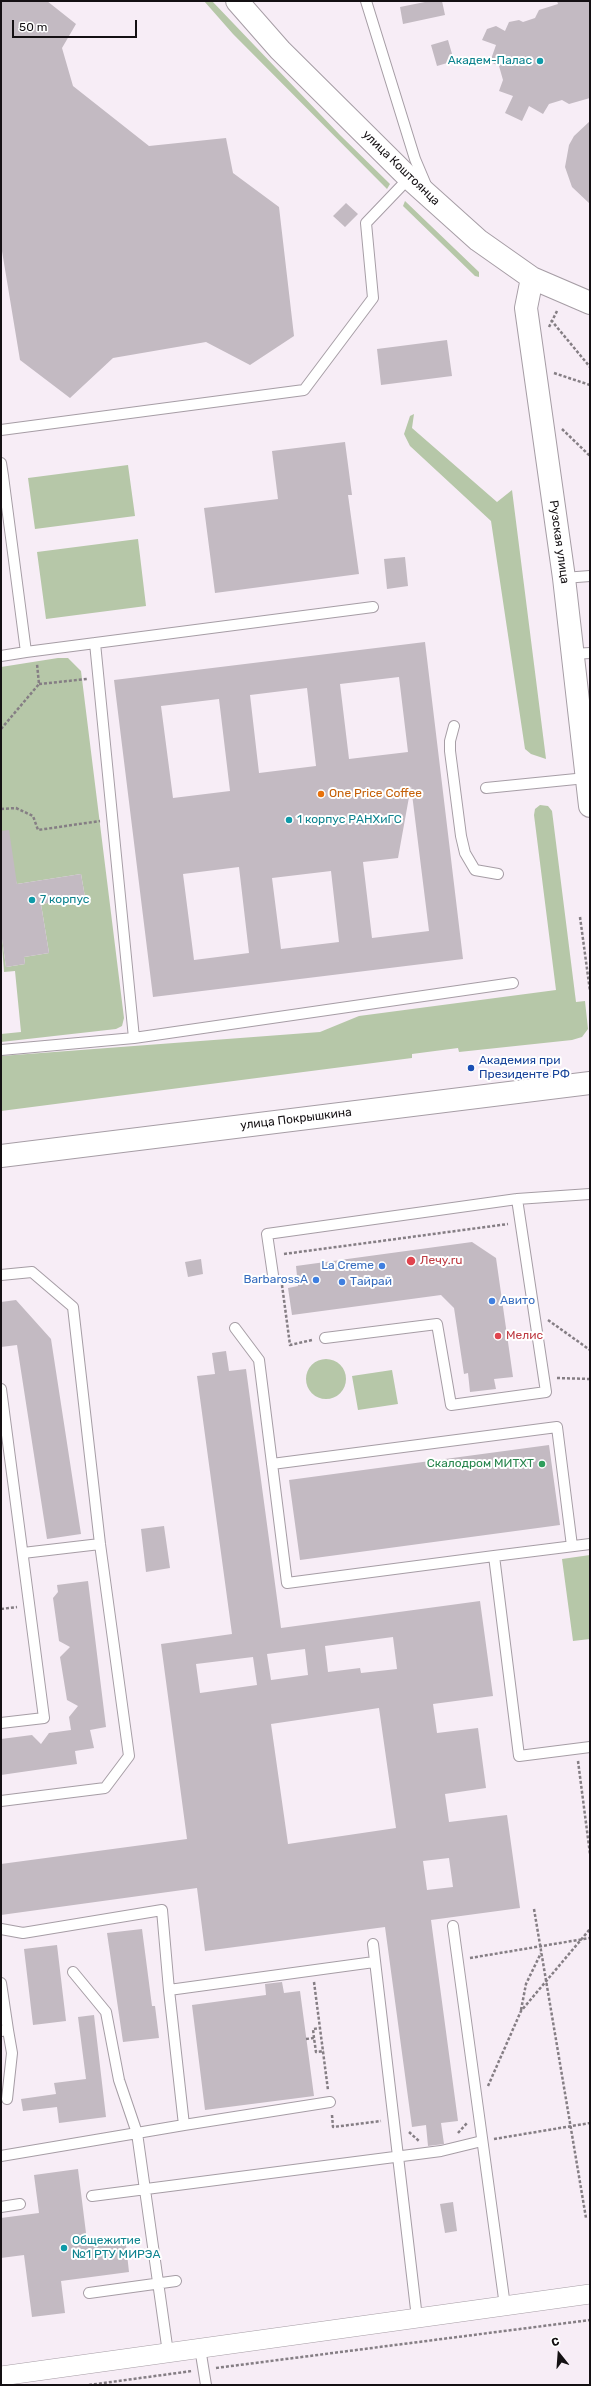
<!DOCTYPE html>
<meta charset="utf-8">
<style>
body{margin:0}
#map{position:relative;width:591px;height:2386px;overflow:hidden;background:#f7edf6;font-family:Rubik,sans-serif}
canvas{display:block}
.frame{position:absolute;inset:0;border:2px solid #141013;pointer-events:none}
.north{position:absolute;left:539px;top:2334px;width:40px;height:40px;-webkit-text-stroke:3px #fff;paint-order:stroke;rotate:343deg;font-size:11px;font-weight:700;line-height:16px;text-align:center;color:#141013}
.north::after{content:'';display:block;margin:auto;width:14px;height:18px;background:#141013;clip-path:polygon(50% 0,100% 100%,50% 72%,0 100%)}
.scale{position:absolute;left:12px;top:20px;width:125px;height:18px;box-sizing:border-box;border:2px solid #141013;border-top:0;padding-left:5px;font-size:12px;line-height:14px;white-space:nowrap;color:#141013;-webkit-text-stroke:3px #fff;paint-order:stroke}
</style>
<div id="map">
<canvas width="591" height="2386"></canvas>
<div class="frame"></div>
<div class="north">С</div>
<div class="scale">50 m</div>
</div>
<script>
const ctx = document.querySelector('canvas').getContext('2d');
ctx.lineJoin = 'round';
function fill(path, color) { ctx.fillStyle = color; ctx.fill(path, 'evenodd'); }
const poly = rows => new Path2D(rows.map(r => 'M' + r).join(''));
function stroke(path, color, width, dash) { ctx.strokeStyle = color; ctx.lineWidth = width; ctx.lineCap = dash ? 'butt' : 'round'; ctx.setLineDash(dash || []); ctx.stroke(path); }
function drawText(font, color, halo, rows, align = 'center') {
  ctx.font = font + ' Rubik,sans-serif'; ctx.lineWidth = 4; ctx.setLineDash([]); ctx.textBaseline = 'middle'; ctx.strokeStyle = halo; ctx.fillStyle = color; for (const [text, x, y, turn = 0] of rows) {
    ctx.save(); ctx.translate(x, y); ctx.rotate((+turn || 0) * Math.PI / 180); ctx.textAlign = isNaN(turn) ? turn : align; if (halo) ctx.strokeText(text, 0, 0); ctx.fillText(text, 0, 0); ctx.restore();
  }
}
fill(poly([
 [204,1,212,1,340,135,390,184,387,189,233,34],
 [405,201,479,272,479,277,475,276,403,206],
 [414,414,412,428,497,502,512,490,546,759,531,754,525,749,491,521,410,446,404,434,410,416],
 [128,465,135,516,35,529,28,478],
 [138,539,146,606,46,619,37,552],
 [58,658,68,658,81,671,124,1018,122,1026,116,1029,1,1042,1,1034,21,1032,15,971,4,972,1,932,6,967,25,964,24,957,49,953,41,904,85,897,81,874,17,884,1,839,1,667],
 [540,805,548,806,552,811,576,1002,585,1001,588,1029,582,1037,572,1040,459,1052,458,1048,412,1054,412,1058,1,1111,1,1056,320,1032,359,1016,556,990,534,815,535,809],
 '306 1379a20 20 0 1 1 40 0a20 20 0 1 1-40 0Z',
 [392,1370,398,1404,358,1410,352,1376],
 [590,1555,590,1639,573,1641,562,1559]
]), '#b6c7a8');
fill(poly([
 [1,1,47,1,76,24,62,48,73,86,149,146,226,138,233,173,279,207,294,336,250,365,206,342,113,358,70,398,20,360,1,245],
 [430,1,442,1,445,15,403,24,400,7],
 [557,1,590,1,590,98,569,104,562,100,549,104,543,114,529,106,522,121,505,113,513,96,499,91,503,80,499,66,490,62,496,45,482,40,487,29,496,26,505,31,509,22,519,20,523,22,535,18,539,10,558,4],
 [448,40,454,61,437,66,431,45],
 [590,121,590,204,572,187,565,167,569,145,574,136],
 [346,203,358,214,345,227,333,216],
 [447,340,452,376,381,385,377,349],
 [345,442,352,495,348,495,359,574,215,593,204,508,278,499,272,451],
 [405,557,408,586,387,589,384,559],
 [425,642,463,959,153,997,114,680],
 [399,677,408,752,349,759,340,684],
 [307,688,316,766,259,773,250,695],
 [219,699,230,791,173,798,161,706],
 [411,786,429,931,372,938,363,862,398,858],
 [239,867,249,953,194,960,183,874],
 [331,871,339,942,281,949,272,878],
 [9,830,17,884,81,874,85,897,41,904,49,953,24,957,25,964,6,967,1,932,1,831],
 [472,1242,496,1258,513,1377,494,1379,496,1389,470,1392,468,1373,464,1374,454,1308,441,1295,292,1315,288,1288,298,1286,296,1266],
 [201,1259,203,1274,188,1277,185,1262],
 [16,1300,51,1339,81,1534,47,1539,17,1345,1,1347,1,1302],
 [226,1351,229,1371,246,1369,281,1628,480,1601,493,1696,433,1704,437,1733,478,1728,486,1788,445,1794,449,1822,507,1815,520,1908,431,1920,458,2121,441,2123,444,2144,428,2146,426,2125,412,2127,385,1927,205,1951,197,1888,1,1915,1,1864,187,1839,161,1644,232,1634,197,1376,215,1374,212,1353],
 [393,1637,397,1669,361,1673,360,1668,328,1672,325,1646],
 [305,1649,308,1675,271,1680,267,1654],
 [253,1657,257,1685,200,1693,196,1664],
 [379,1708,396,1828,288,1844,271,1724],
 [449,1858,453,1887,427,1890,423,1861],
 [549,1445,560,1525,300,1560,289,1480],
 [164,1526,170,1568,146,1572,141,1529],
 [88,1581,106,1727,90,1730,94,1748,75,1751,77,1764,1,1775,1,1739,32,1735,41,1744,49,1733,71,1730,69,1717,78,1706,67,1700,60,1657,70,1647,59,1641,53,1598,58,1592,57,1585],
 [142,1929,152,2006,155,2006,159,2038,123,2042,107,1933],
 [57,1945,66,2021,33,2025,24,1949],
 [282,1982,284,1993,300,1991,314,2096,205,2110,192,2005,266,1995,265,1984],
 [94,2015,106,2117,59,2123,57,2107,23,2111,21,2099,56,2094,54,2083,86,2079,78,2017],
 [78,2169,87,2241,125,2236,129,2272,61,2281,65,2313,32,2317,24,2255,1,2258,1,2218,39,2213,34,2175],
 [453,2202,457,2231,445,2233,440,2204]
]), '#c3bac2');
const service = poly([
 [366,1,415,159,426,185],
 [1,430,304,390,373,298,366,223,409,178],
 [1,463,3,476],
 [1,476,3,476,26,652,1,656],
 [564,578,590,576],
 [26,652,373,607],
 [573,654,590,653],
 [454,726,450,741,450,751,461,836,465,853,475,870,498,874],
 [486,788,586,778],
 [134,1038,513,983],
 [1,1050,134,1038,95,643],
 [1,1275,32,1272,73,1307,100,1544,129,1756,105,1788,1,1801],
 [273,1275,267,1234,517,1199,590,1194],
 [235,1328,259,1360,287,1583,494,1556,519,1756,590,1747],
 [325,1338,437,1324,451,1405,546,1392,517,1199],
 [1,1389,44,1718,1,1723],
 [272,1464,557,1427,572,1546],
 [23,1553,100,1544],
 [494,1556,590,1544],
 [453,1926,505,2306],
 [1,1929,23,1933,162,1910,169,1990],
 [373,1944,417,2318],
 [1,1983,8,2030,1,2031],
 [7,2099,12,2053,8,2030],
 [184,2125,330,2102],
 [1,2156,137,2133,119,2080,106,2012,73,1972],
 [92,2196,441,2151,482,2141],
 [1,2207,20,2204],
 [89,2293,176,2281],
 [200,2348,206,2385],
 [168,2353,137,2133,184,2125,169,1990,374,1962]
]);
const minor = poly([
 [1,2376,590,2294]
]);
const tertiary = poly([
 [237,1,280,50,409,178,478,240,532,278,590,303],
 [532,278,526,308,564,578,590,806]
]);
const secondary = poly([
 [1,1156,590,1083]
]);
stroke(service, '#a69da5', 12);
stroke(minor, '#a69da5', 20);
stroke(tertiary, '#a69da5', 24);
stroke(secondary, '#a69da5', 24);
stroke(poly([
 [551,320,590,367],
 [549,327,557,311],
 [554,373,590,385],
 [562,429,590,456],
 [39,684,87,679],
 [1,729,39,684,37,664],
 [1,809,16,808,33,816,38,830,100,821],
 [580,917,590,991],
 [284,1254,508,1224],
 [282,1285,290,1345,312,1340],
 [548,1320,590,1350],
 [557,1378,590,1379],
 [1,1609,17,1607],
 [578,1761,590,1854],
 [534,1909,586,2218],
 [470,1958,590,1938],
 [314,1982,328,2090],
 [521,2010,526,1984,541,1953],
 [314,2038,313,2029,320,2028],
 [306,2039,314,2038,316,2052,324,2051],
 [488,2086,521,2011,590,1929],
 [332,2115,333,2127,381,2121],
 [409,2132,419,2141],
 [458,2133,467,2123],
 [494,2139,590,2123],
 [216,2368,590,2320],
 [89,2385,192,2371]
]), '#857e84', 2.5, [3, 2]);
stroke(service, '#fff', 10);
stroke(minor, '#fff', 19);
stroke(tertiary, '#fff', 22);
stroke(secondary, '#fff', 22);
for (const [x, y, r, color] of [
 [540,61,4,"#0f9aa8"],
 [321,794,4,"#e8710a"],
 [289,820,4,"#0f9aa8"],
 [32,900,4,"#0f9aa8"],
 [471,1068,4,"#1a4fb4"],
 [411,1261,5,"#e0444e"],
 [382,1266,4,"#3f7fe0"],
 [316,1280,4,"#3f7fe0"],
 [342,1282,4,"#3f7fe0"],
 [492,1301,4,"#3f7fe0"],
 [498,1336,4,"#e0444e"],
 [542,1464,4,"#2e9e5b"],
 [64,2248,4,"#0f9aa8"]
]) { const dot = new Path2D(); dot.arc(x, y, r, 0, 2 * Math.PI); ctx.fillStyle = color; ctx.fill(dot); stroke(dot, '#fff', 1.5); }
drawText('12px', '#0d838f', '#fff', [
 ["Академ-Палас",532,61,"right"],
 ["1 корпус РАНХиГС",297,820],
 ["7 корпус",40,900],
 ["Общежитие",72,2241],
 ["№1 РТУ МИРЭА",72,2255]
], 'left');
drawText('12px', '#141013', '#fff', [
 ["улица Коштоянца",401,168,44],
 ["Рузская улица",559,542,82],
 ["улица Покрышкина",296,1119,-7]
]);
drawText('12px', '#c56008', '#fff', [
 ["One Price Coffee",329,794]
], 'left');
drawText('12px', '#164399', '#fff', [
 ["Академия при",479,1061],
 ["Президенте РФ",479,1075]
], 'left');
drawText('12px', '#be3a42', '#fff', [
 ["Лечу.ru",420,1261],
 ["Мелис",506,1336]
], 'left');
drawText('12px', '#366cbe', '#fff', [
 ["La Creme",374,1266],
 ["BarbarossA",308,1280],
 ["Тайрай",350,1282,"left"],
 ["Авито",500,1301,"left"]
], 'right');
drawText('12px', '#27864d', '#fff', [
 ["Скалодром МИТХТ",534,1464]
], 'right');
</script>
